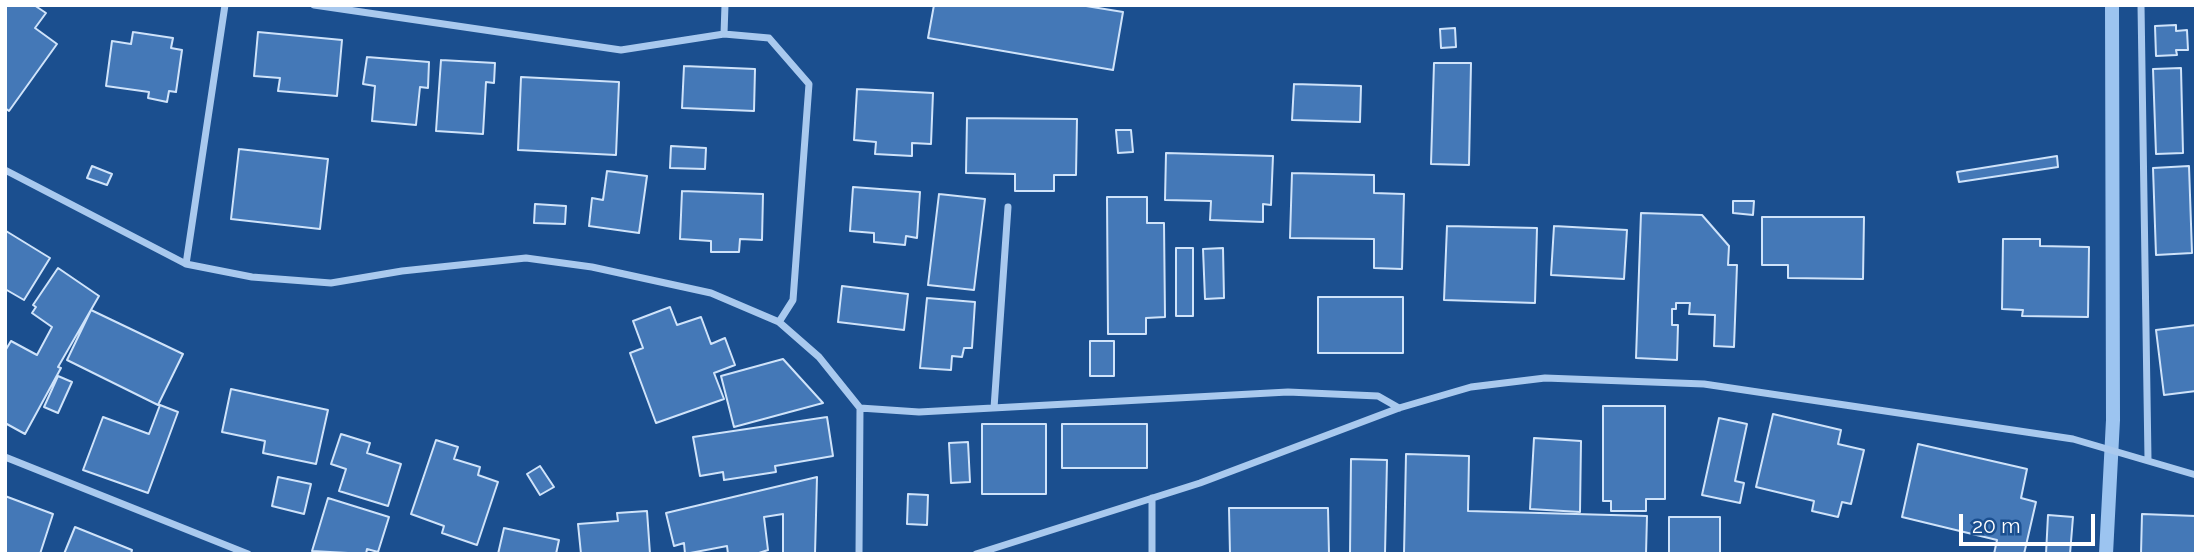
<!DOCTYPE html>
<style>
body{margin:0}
#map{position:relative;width:2201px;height:559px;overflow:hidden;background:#1b4f8f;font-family:Raleway,sans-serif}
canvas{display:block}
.frame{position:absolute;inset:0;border:7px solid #fff;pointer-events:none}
.scale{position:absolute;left:1959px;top:514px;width:136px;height:32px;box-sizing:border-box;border:4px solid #fff;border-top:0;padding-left:9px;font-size:21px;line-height:24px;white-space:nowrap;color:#fff;-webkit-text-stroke:5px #1b4f8f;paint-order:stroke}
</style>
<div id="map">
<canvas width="2201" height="559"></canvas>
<div class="frame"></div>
<div class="scale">20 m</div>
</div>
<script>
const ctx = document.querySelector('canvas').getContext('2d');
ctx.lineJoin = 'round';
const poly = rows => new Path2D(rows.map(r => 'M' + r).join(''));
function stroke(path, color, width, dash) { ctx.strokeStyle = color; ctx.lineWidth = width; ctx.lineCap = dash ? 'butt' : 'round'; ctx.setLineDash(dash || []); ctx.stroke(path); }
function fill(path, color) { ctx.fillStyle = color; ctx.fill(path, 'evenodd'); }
stroke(poly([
 [2106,554,2113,420,2112,5]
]), '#9cc4f0', 14);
const building = poly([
 [5,5,34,5,46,13,35,28,57,44,9,111,5,108,5,5],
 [934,5,1080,5,1123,12,1113,70,928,38,934,5],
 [2176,25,2176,31,2187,30,2188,50,2176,50,2177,55,2156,56,2155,26,2176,25],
 [1455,28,1456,47,1441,48,1440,29,1455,28],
 [133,32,173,38,171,48,182,50,176,92,169,91,167,102,148,98,149,92,106,86,112,41,131,44,133,32],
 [258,32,342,40,337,96,278,91,280,78,254,76,258,32],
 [367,57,429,62,428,88,420,87,416,125,372,121,375,86,363,84,367,57],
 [441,60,495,63,494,83,486,82,483,134,436,131,441,60],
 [1434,63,1471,63,1469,165,1431,164,1434,63],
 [684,66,755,69,754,111,682,108,684,66],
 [2181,68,2183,153,2156,154,2153,69,2181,68],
 [521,77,619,82,616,155,518,150,521,77],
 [1294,84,1361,86,1360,122,1292,120,1294,84],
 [857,89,933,93,931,144,912,143,912,156,875,154,876,142,854,140,857,89],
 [967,118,1077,119,1076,175,1054,175,1054,191,1015,191,1015,174,966,173,967,118],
 [1116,130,1131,130,1133,152,1118,153,1116,130],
 [671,146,706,148,705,169,670,168,671,146],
 [239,149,328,159,320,229,231,219,239,149],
 [1166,153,1273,156,1271,205,1263,204,1263,222,1210,220,1211,201,1165,200,1166,153],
 [2057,156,2058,167,1959,182,1957,172,2057,156],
 [92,166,112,174,107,185,87,178,92,166],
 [2189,166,2192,253,2156,255,2153,168,2189,166],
 [607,171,647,176,639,233,589,226,592,198,603,200,607,171],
 [1292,173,1374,175,1374,193,1404,194,1402,269,1374,268,1374,239,1290,238,1292,173],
 [853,187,920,192,917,238,906,236,905,245,874,242,874,233,850,231,853,187],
 [682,191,763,194,762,240,740,239,739,252,711,252,711,241,680,239,682,191],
 [939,194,985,199,974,290,928,285,939,194],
 [1107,197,1147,197,1147,223,1164,223,1165,317,1146,318,1146,334,1108,334,1107,197],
 [1733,201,1754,201,1753,215,1733,213,1733,201],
 [535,204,566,206,565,224,534,223,535,204],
 [1641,213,1702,215,1729,246,1728,265,1737,265,1734,347,1714,346,1715,315,1689,314,1690,303,1676,303,1676,309,1672,309,1672,325,1678,325,1677,360,1636,358,1641,213],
 [1762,217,1864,217,1863,279,1788,278,1788,265,1762,265,1762,217],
 [1447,226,1537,228,1535,303,1444,300,1447,226],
 [1554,226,1627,230,1624,279,1551,275,1554,226],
 [6,231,50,258,24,300,5,289,6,231],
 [2003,239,2040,239,2040,246,2089,247,2088,317,2022,316,2023,310,2002,309,2003,239],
 [1176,248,1193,248,1193,316,1176,316,1176,248],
 [1223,248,1224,298,1205,299,1203,249,1223,248],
 [58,268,99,296,58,367,61,368,25,434,5,423,5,351,11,341,37,355,52,327,32,313,36,307,33,305,58,268],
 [842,286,908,294,904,330,838,322,842,286],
 [1318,297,1403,297,1403,353,1318,353,1318,297],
 [927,298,975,302,972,348,964,348,962,357,952,356,951,370,920,368,927,298],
 [670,307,677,325,701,317,711,344,725,338,735,365,714,373,724,399,656,423,630,353,643,348,633,321,670,307],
 [91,310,183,354,158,405,67,360,91,310],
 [2196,325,2196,391,2164,395,2156,330,2196,325],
 [1090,341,1114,341,1114,376,1090,376,1090,341],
 [783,359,823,403,734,427,721,376,783,359],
 [58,376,72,382,58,413,44,407,58,376],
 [231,389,328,410,316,464,263,453,265,441,222,432,231,389],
 [160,405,178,412,148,493,83,470,103,417,149,434,160,405],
 [1603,406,1665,406,1665,499,1646,499,1646,511,1611,511,1611,501,1603,501,1603,406],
 [1773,414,1841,430,1838,444,1864,450,1851,504,1842,502,1838,517,1812,511,1814,501,1756,487,1773,414],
 [827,417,833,456,775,466,776,472,724,480,723,472,700,476,693,437,827,417],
 [1719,418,1747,424,1735,481,1744,483,1740,503,1702,495,1719,418],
 [982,424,1046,424,1046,494,982,494,982,424],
 [1062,424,1147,424,1147,468,1062,468,1062,424],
 [341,434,370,443,367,453,401,464,388,506,339,491,346,469,331,464,341,434],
 [1534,438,1581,441,1580,512,1530,509,1534,438],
 [436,440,458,447,454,459,480,467,478,475,498,482,477,545,442,533,444,526,411,514,436,440],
 [968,442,970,482,951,483,949,443,968,442],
 [1918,444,2027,469,2021,498,2036,502,2024,554,1994,554,1997,540,1902,517,1918,444],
 [1406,454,1469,456,1468,511,1647,516,1646,554,1404,554,1406,454],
 [1351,459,1387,460,1385,554,1350,554,1351,459],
 [540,466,554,487,540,495,527,474,540,466],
 [278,477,311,484,304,514,272,506,278,477],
 [817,477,815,554,783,554,783,514,764,517,768,550,756,554,728,554,727,546,685,554,684,543,674,546,666,513,817,477],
 [908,494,928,495,927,525,907,524,908,494],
 [5,496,53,514,40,554,5,554,5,496],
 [328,498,389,517,378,552,367,549,366,554,312,551,328,498],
 [1229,508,1328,508,1329,554,1230,554,1229,508],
 [647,511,650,554,581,554,578,524,618,521,617,513,647,511],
 [2142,514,2196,516,2196,554,2141,554,2142,514],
 [2048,515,2073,517,2070,554,2046,554,2048,515],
 [1669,517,1720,517,1720,554,1669,554,1669,517],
 [75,527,132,550,131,554,64,554,75,527],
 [504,528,559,540,556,554,498,554,504,528]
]);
fill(building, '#4478b7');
stroke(building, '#cfe3fa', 2);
stroke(poly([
 [314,5,621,50,724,34,769,38,809,84,793,300,779,322],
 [2141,5,2148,459],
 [724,34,725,5],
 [5,170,186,264,252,277,331,283,402,271,526,258,592,267,711,293,779,322,819,357,860,408,919,412,1288,392,1378,396,1399,408],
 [186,264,225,5],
 [994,408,1008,207],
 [5,457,248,554],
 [1152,498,1152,554],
 [859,554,860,408],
 [976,554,1200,483,1399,408,1471,387,1545,378,1704,384,2073,439,2196,475]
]), '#a9c9ee', 7);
</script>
